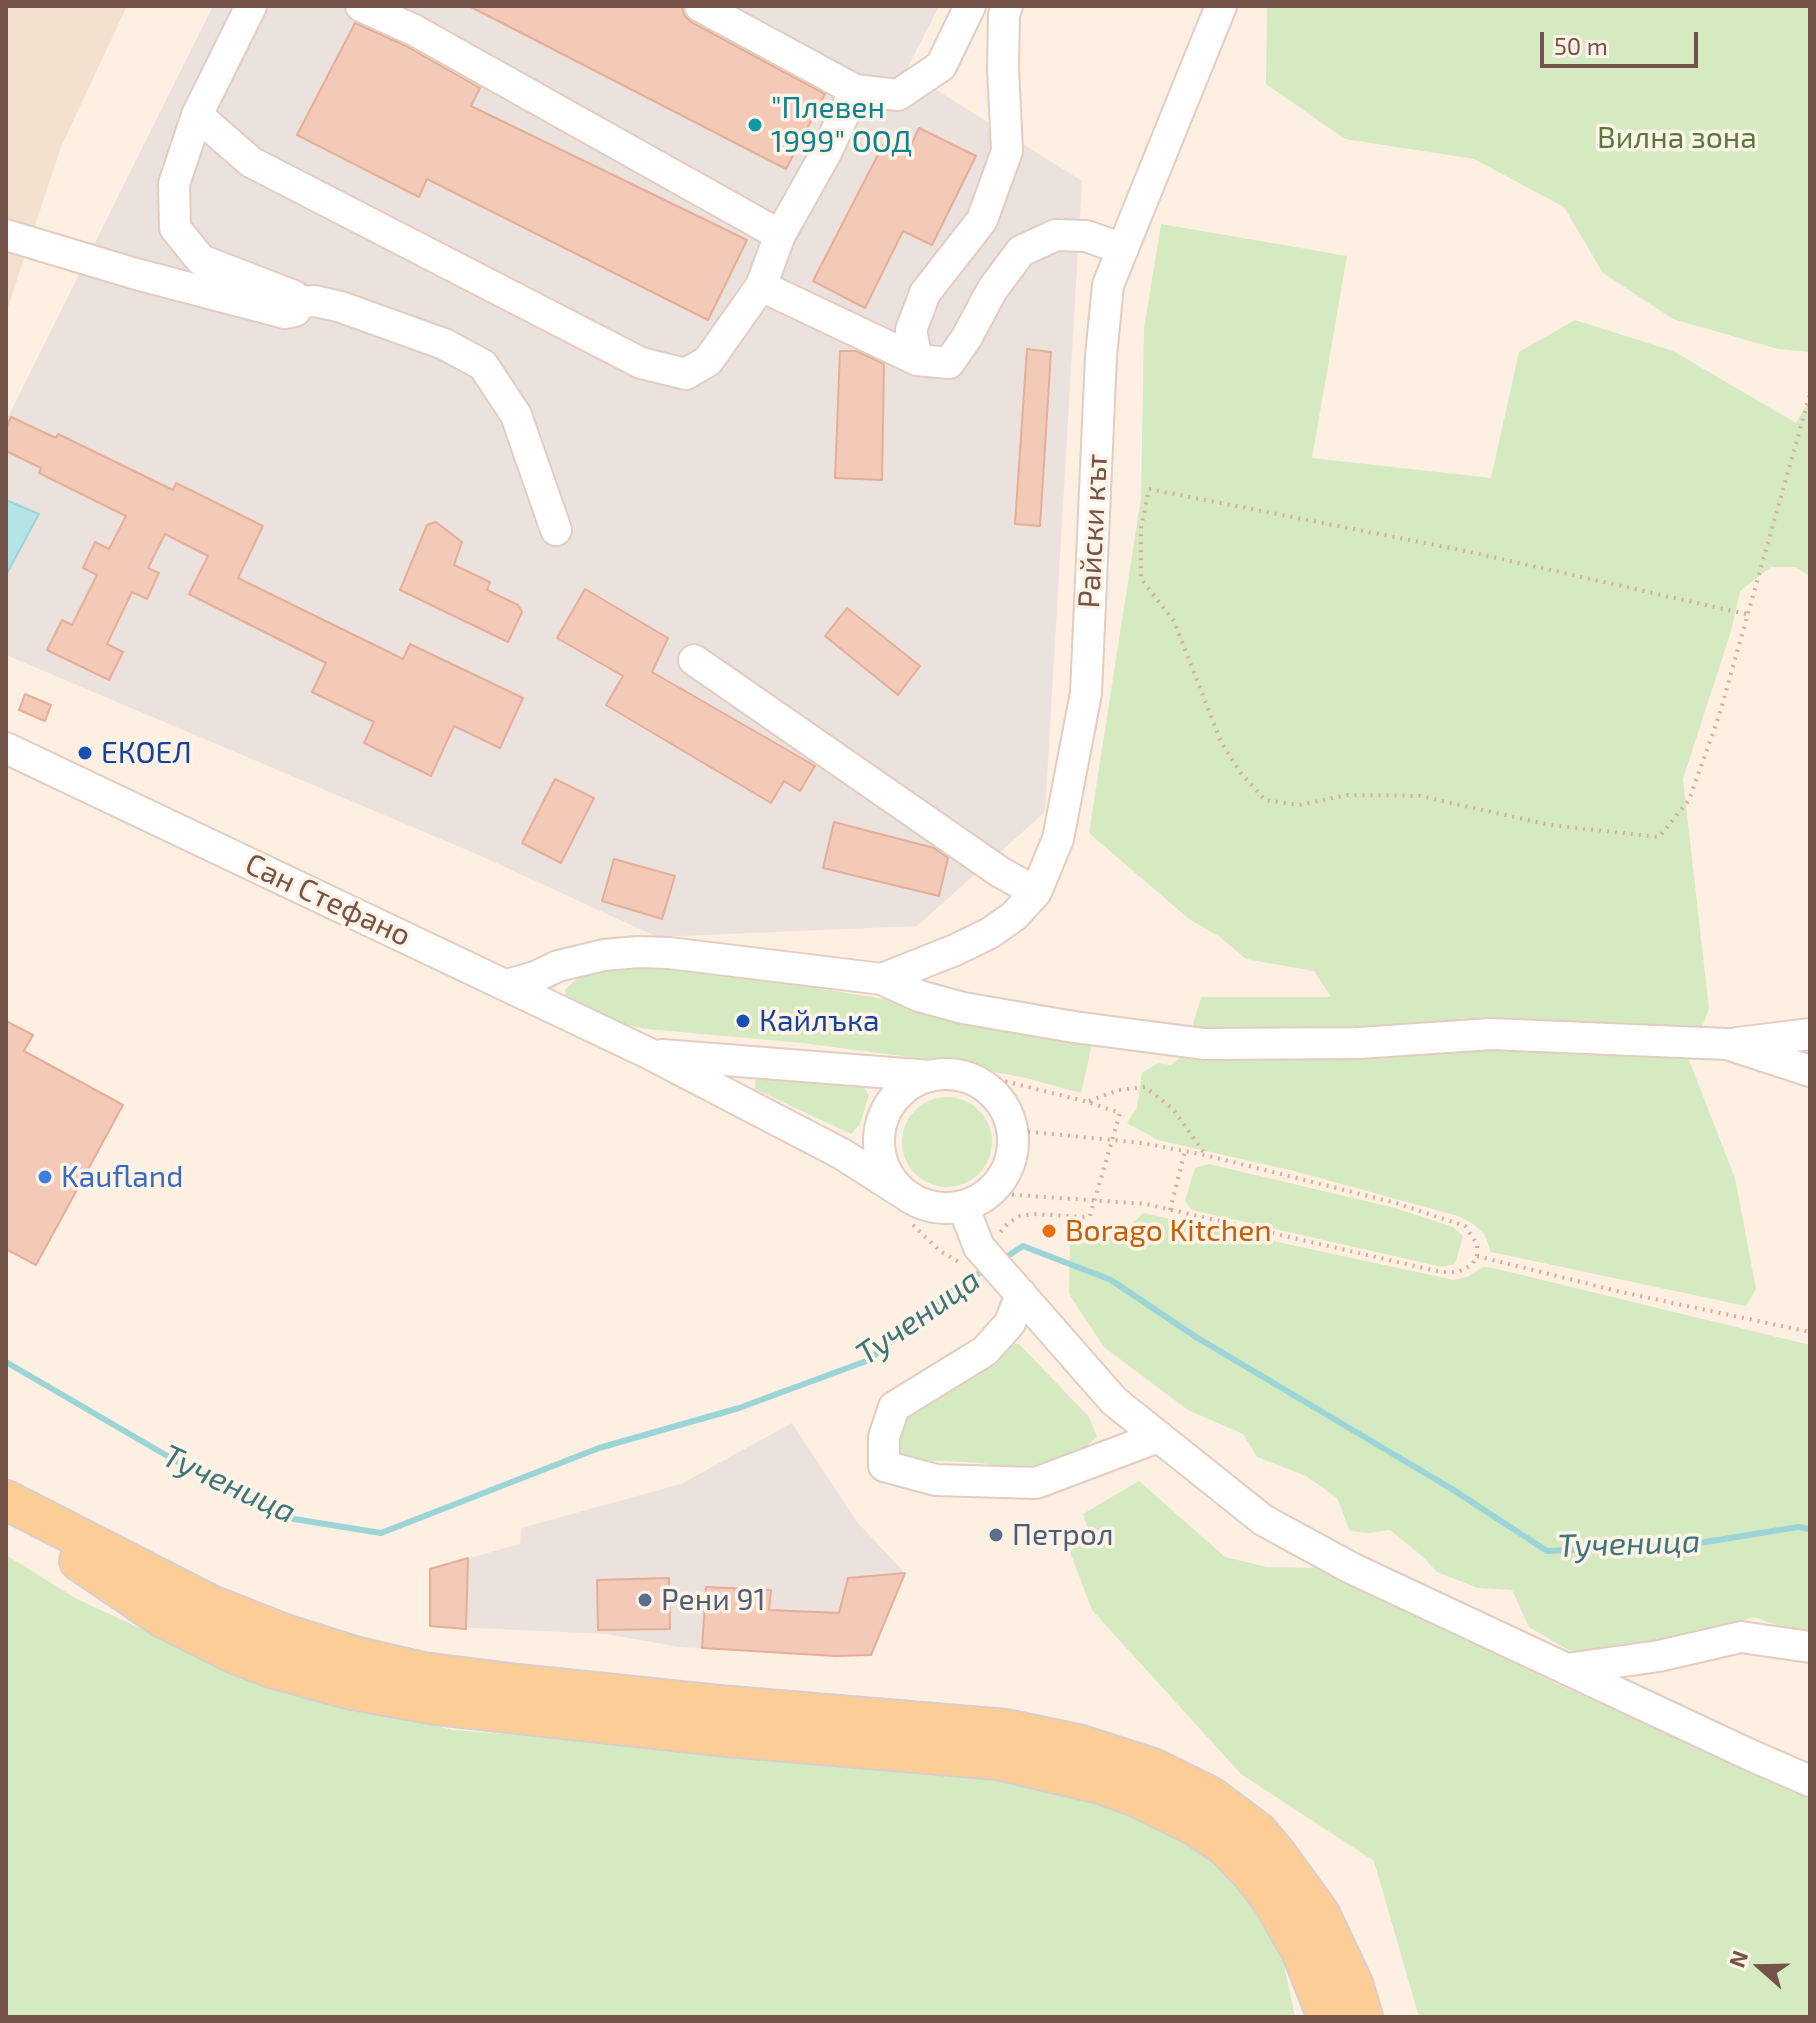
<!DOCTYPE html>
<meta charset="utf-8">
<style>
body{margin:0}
#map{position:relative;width:1816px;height:2023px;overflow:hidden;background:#fdefe1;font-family:"Exo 2",sans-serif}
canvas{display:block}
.frame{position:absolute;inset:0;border:8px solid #745348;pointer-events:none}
.north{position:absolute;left:1720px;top:1927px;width:80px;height:80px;-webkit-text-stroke:6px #fff3e8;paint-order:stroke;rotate:290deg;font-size:22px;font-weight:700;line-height:32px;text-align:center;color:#745348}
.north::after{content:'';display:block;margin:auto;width:28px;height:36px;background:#745348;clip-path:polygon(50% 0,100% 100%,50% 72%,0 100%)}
.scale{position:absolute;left:1540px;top:32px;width:158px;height:36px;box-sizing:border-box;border:4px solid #745348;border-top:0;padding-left:10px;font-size:24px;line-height:28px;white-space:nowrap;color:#745348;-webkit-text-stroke:6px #fff3e8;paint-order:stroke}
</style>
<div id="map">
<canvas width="1816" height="2023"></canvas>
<div class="frame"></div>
<div class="north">N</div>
<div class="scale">50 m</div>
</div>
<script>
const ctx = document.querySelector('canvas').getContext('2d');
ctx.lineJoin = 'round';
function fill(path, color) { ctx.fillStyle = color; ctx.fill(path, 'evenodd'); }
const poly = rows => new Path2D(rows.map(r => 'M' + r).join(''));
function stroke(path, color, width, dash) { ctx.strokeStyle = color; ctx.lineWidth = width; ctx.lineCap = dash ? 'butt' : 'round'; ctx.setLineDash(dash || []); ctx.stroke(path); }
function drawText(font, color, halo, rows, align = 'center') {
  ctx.font = font + ' "Exo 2",sans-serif'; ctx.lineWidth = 7; ctx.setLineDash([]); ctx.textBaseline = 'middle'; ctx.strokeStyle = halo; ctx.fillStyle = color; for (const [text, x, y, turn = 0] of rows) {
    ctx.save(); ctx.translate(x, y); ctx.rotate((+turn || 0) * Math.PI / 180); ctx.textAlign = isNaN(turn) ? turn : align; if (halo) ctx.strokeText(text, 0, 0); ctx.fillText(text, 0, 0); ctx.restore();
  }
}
fill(poly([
 [6,6,127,6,61,147,6,313]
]), '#f4e0cf');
fill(poly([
 [213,6,939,6,906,71,1082,181,1045,812,917,926,657,937,481,856,6,655,6,421],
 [792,1423,857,1522,905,1573,871,1655,836,1656,679,1647,607,1634,430,1626,430,1569,520,1544,521,1528,681,1484]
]), '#ebe2dd');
fill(poly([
 [1267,6,1810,6,1810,352,1778,349,1673,319,1603,273,1564,207,1474,159,1345,139,1266,84],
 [1161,224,1347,256,1312,458,1491,478,1519,352,1575,320,1673,351,1796,423,1810,399,1810,576,1795,567,1771,567,1740,591,1731,631,1683,779,1709,1009,1689,1060,1735,1178,1756,1289,1746,1306,1491,1252,1485,1235,1472,1223,1458,1216,1294,1171,1158,1140,1127,1123,1137,1108,1142,1073,1158,1063,1171,1065,1184,1055,1201,997,1331,997,1314,971,1246,959,1220,937,1189,919,1089,833,1141,498,1144,329],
 [625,966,693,968,884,999,922,1009,1093,1040,1081,1093,1026,1078,925,1059,802,1043,647,1029,617,1023,567,1003,565,990,581,975],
 [761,1074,863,1086,869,1095,860,1124,851,1134,755,1089,755,1080],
 '902 1142a45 45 0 1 1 90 0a45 45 0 1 1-90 0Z',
 [1209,1164,1395,1208,1453,1227,1463,1236,1455,1264,1442,1267,1192,1210,1185,1201,1195,1168],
 [1143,1213,1454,1280,1467,1277,1483,1267,1493,1268,1810,1345,1810,1634,1788,1629,1754,1617,1691,1637,1594,1653,1568,1650,1529,1627,1512,1590,1478,1588,1437,1572,1421,1555,1390,1530,1369,1533,1350,1531,1337,1498,1306,1476,1257,1457,1243,1434,1188,1410,1104,1347,1069,1294,1070,1240,1103,1240,1130,1226],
 [1010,1344,1019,1344,1089,1417,1097,1437,1071,1460,1032,1473,982,1463,923,1460,902,1453,897,1445,901,1421,911,1408],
 [1139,1481,1225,1557,1267,1567,1318,1568,1561,1686,1810,1795,1810,2017,1419,2017,1374,1861,1241,1774,1092,1610,1070,1552,1089,1533,1083,1514],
 [6,1555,77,1599,261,1684,453,1730,994,1772,1083,1793,1155,1821,1216,1857,1246,1892,1280,1945,1295,2017,6,2017]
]), '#d5eac0');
const water = poly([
 [6,500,39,514,6,575,6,500]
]);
fill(water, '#b5e4e6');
stroke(water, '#9bd5d8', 2);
stroke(poly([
 [1003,1259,1023,1246,1111,1280,1196,1337,1452,1489,1547,1551,1687,1545,1798,1527,1810,1529],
 [6,1362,212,1482,294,1519,381,1533,599,1448,739,1408,869,1360,954,1289,986,1269]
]), '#9bd5d8', 6);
const building = poly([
 [469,6,682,6,684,15,691,22,825,94,786,169,469,6],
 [355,23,406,46,480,88,471,106,747,240,708,320,427,179,419,197,297,135,355,23],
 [919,128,976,156,932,245,903,231,865,308,813,281,883,145,906,156,919,128],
 [1027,349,1051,352,1040,526,1015,524,1027,349],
 [840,351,856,351,884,364,882,480,835,478,840,351],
 [11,417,56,438,58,434,173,490,176,483,263,526,238,578,403,659,410,644,523,698,500,748,454,726,431,776,364,743,374,722,312,692,326,663,189,594,208,556,165,534,148,568,159,573,147,599,132,592,107,644,123,652,109,680,47,650,62,620,72,625,97,575,83,568,95,542,109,549,126,516,39,473,41,468,6,451,6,428,11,417],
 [436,522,462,542,454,565,490,582,487,590,518,605,522,612,508,642,400,590,427,525,436,522],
 [585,589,668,638,652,672,815,766,800,791,784,781,771,803,606,705,623,676,557,638,585,589],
 [847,608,920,666,898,695,825,636,847,608],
 [25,694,51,705,45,721,19,710,25,694],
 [555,779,594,798,561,863,522,843,555,779],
 [834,822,934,848,948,858,939,896,823,868,834,822],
 [614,859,675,876,662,919,602,901,614,859],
 [6,1021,33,1035,24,1051,123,1105,36,1265,6,1249,6,1021],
 [468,1558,466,1629,430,1626,430,1569,468,1558],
 [905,1573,871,1655,836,1656,702,1648,706,1587,771,1590,769,1610,839,1613,848,1578,905,1573],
 [669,1578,670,1629,598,1630,597,1580,669,1578]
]);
fill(building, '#f3c9b8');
stroke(building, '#e6ae98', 2);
const minor = poly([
 [251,6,197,115,251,162,641,363,686,374,708,361,761,286,780,235,826,153,855,90],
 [361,6,414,30,780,235],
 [700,6,855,90,898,95,941,66,970,6],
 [6,235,136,274,285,313,295,311,298,302,294,296,201,260,175,228,174,184,197,115],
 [761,286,917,360,949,363,967,337,992,290,1021,251,1056,235,1086,236,1123,249],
 [298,302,315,301,341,307,444,344,483,365,516,415,556,530],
 [917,360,911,330,925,293,982,220,1007,151,1003,68,1004,15,1007,6],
 [694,660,1000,872,1036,892],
 [6,748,648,1053,842,1154,914,1200],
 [882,979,955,950,990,933,1014,916,1036,892,1058,839,1086,693,1101,356,1108,285,1221,6],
 [507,985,535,977,558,966,604,955,638,952,669,953,882,979,919,996,963,1008,1074,1027,1204,1044,1359,1043,1491,1034,1727,1044,1810,1071],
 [1737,1043,1810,1034],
 [662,1055,930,1076],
 '879 1141a67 67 0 1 1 134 0a67 67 0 1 1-134 0Z',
 [963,1206,979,1247,1114,1401,1263,1520,1351,1568,1748,1754,1810,1781],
 [1021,1294,1010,1323,985,1351,894,1407,884,1437,884,1466,936,1480,1036,1483,1158,1437],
 [1566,1669,1659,1656,1741,1637,1810,1647]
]);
const major = poly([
 [6,1500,211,1605,285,1634,358,1657,423,1672,510,1683,719,1705,1006,1729,1078,1744,1153,1768,1210,1796,1258,1832,1278,1856,1320,1914,1354,1986,1363,2017],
 [79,1561,163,1618,235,1654,271,1668,348,1689,436,1705,728,1737,998,1760,1100,1784,1134,1796,1195,1826,1225,1846,1250,1872,1272,1900,1302,1953,1327,2017]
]);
stroke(minor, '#e3ccc0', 34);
stroke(major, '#d8cfcc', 42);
stroke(poly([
 [1746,614,1466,551,1149,489,1141,528,1141,579,1174,621,1221,742,1240,772,1265,800,1299,805,1347,795,1420,796,1550,825,1659,837,1689,800,1719,716,1810,394],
 [983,1085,996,1079,1088,1102,1120,1113,1090,1216,1083,1217,1034,1214,1020,1216,1008,1223,999,1234],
 [1089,1101,1119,1090,1145,1087,1173,1109,1204,1153],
 [988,1193,1146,1204,1441,1272,1458,1272,1472,1265,1477,1256,1477,1244,1465,1226,1396,1203,1205,1155,1142,1143,1012,1130],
 [1170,1210,1185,1151],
 [913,1225,940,1251,959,1262],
 [1477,1256,1621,1292,1810,1332]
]), '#d7ac9c', 4, [2, 6]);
stroke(minor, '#fff', 30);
stroke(major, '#fdcd98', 38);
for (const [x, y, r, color] of [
 [755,125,8,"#0f9aa8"],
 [85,753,8,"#1a4fb4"],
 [743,1021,8,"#1a4fb4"],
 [45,1177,8,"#3f7fe0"],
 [1049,1231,8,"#e8710a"],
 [996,1535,8,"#5c6f8a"],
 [645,1600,8,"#5c6f8a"]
]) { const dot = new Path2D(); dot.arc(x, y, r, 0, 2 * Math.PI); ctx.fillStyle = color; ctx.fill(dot); stroke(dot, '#fff3e8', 3); }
drawText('30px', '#0d838f', '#fff3e8', [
 ["\"Плевен",771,108],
 ["1999\" ООД",771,142]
], 'left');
drawText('30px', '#577a3f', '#fff3e8', [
 ["Вилна зона",1677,138]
]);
drawText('30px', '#745348', '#fff3e8', [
 ["Райски кът",1093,531,-87],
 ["Сан Стефано",328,900,25]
]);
drawText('30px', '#164399', '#fff3e8', [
 ["ЕКОЕЛ",101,753],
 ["Кайлъка",759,1021]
], 'left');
drawText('30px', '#366cbe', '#fff3e8', [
 ["Kaufland",61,1177]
], 'left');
drawText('30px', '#c56008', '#fff3e8', [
 ["Borago Kitchen",1065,1231]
], 'left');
drawText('30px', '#4e5e75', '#fff3e8', [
 ["Петрол",1012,1535],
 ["Рени 91",661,1600]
], 'left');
drawText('italic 32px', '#3b767a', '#fff3e8', [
 ["Тученица",918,1317,-35],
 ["Тученица",229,1484,25],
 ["Тученица",1629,1544,-2]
]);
</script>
